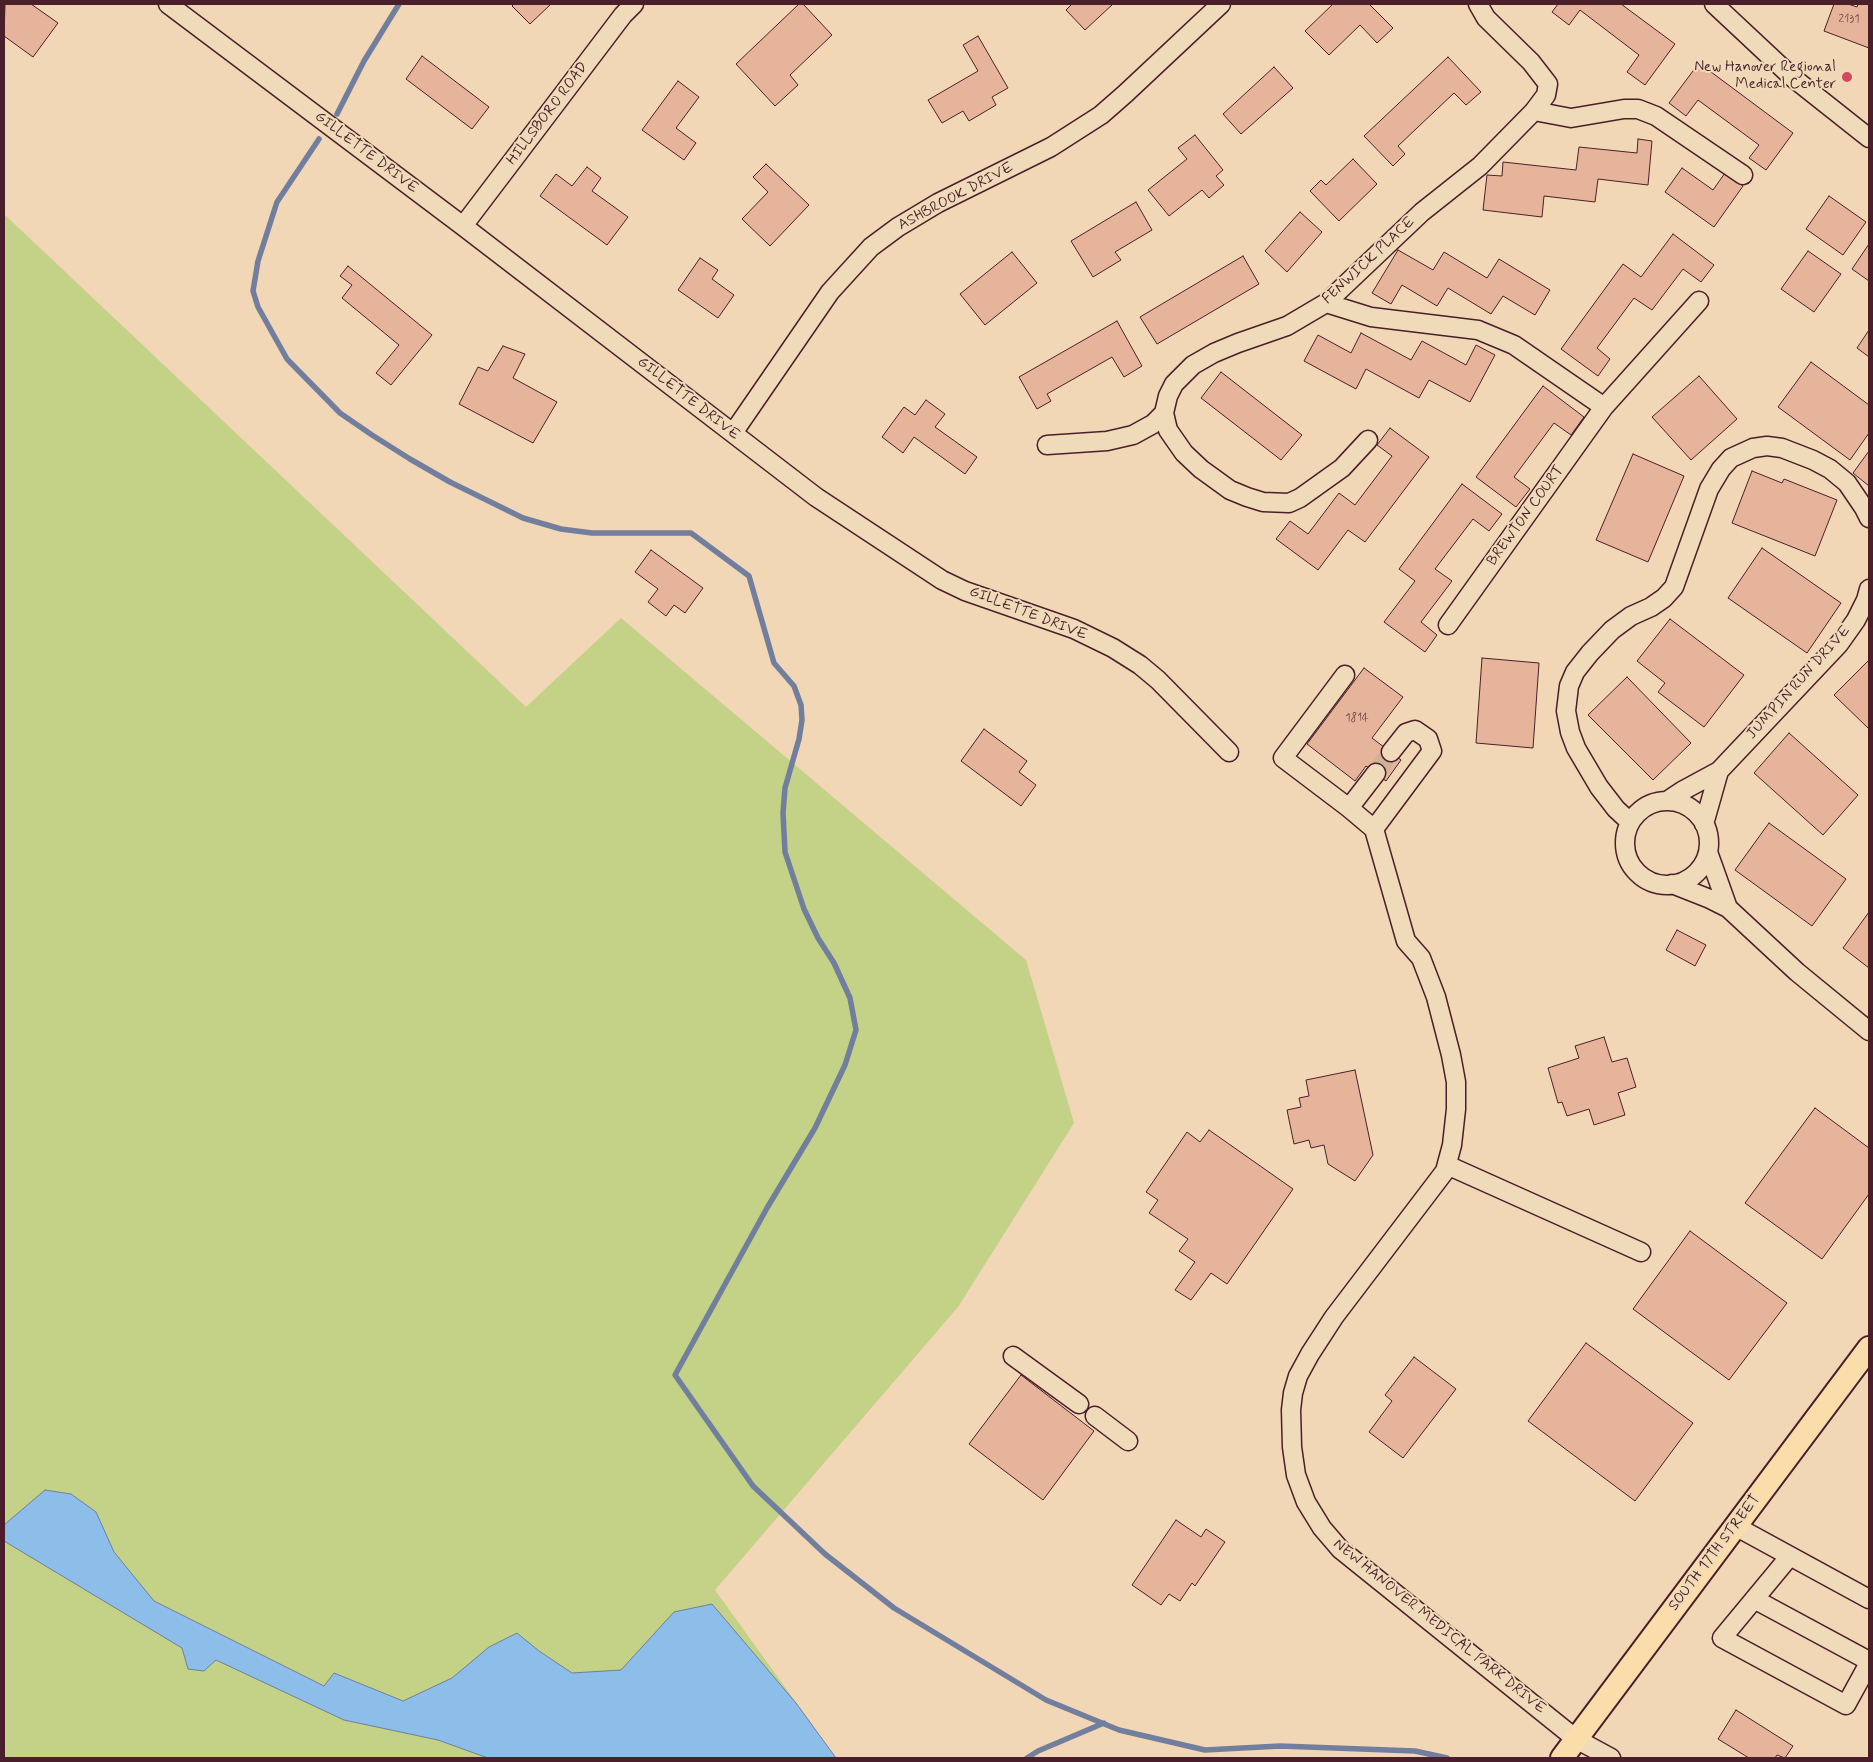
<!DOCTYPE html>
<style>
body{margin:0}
#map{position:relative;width:1873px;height:1762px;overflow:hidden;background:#f1d7b5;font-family:Mynerve,sans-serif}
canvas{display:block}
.frame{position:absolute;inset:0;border:5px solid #4a1f2b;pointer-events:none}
</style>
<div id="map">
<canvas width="1873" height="1762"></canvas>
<div class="frame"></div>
</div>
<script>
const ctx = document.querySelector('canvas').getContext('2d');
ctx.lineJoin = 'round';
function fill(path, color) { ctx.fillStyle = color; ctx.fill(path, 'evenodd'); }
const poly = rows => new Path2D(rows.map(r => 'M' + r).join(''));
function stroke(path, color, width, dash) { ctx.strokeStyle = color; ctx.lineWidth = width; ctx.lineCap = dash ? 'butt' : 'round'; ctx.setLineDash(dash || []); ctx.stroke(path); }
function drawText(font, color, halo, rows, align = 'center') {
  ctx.font = font + ' Mynerve,sans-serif'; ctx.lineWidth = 4; ctx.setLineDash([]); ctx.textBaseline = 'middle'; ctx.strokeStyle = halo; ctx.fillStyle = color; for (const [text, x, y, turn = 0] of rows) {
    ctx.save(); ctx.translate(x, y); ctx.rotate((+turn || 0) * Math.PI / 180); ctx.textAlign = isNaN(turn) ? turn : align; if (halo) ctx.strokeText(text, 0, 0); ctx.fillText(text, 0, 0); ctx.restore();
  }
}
fill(poly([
 [4,214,526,707,621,618,1026,960,1074,1123,958,1307,715,1590,836,1758,4,1758]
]), '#c3d286');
const water = poly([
 [45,1490,71,1494,96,1512,114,1552,154,1601,324,1686,334,1673,403,1701,452,1678,489,1647,517,1633,539,1651,572,1673,621,1670,674,1612,712,1604,796,1703,836,1758,488,1758,438,1740,344,1720,216,1660,204,1671,188,1669,182,1648,4,1541,4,1525,45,1490]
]);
fill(water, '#8dbee9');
stroke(water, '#727e9d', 1);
stroke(poly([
 [337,114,364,61,399,4],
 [319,139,277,202,258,261,253,291,258,307,287,359,340,413,372,435,410,459,450,482,523,518,561,529,592,533,691,533,749,576,774,663,794,686,801,705,802,720,799,739,785,788,783,813,785,852,804,909,818,938,834,963,850,998,856,1030,845,1065,815,1128,767,1208,675,1375,753,1486,825,1554,894,1608,1046,1700,1119,1730,1205,1750,1280,1746,1415,1751,1447,1758],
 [1027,1758,1038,1751,1104,1723]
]), '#727e9d', 5.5);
const building = poly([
 [5,4,31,4,58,23,33,57,4,36,5,4],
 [514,4,551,4,530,24,512,6,514,4],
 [799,4,803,4,832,35,790,75,798,85,775,106,736,64,799,4],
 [1072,4,1113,4,1085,30,1066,10,1072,4],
 [1333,4,1369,4,1393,28,1377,43,1360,25,1329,55,1305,31,1333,4],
 [1558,4,1621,4,1675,44,1645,85,1627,72,1639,55,1580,10,1569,25,1552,12,1558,4],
 [1834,4,1848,4,1857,7,1858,4,1869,4,1869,48,1824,31,1834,4],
 [978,36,1008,88,992,97,996,105,969,121,963,111,942,123,928,100,978,71,963,45,978,36],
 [422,56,489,107,472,129,406,79,422,56],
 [1448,57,1481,92,1466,105,1454,93,1398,146,1405,154,1393,166,1364,136,1448,57],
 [1699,63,1793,133,1766,170,1749,158,1759,145,1698,100,1686,116,1669,103,1699,63],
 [1274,67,1293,88,1241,134,1223,114,1274,67],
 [678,81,699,97,676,128,696,143,684,160,642,130,678,81],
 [1195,135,1223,170,1216,176,1224,185,1209,198,1202,190,1169,216,1148,190,1187,159,1178,148,1195,135],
 [1638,139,1652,141,1648,185,1598,179,1595,202,1544,196,1542,217,1483,210,1487,175,1502,176,1503,162,1576,170,1579,147,1637,153,1638,139],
 [1353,159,1377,184,1339,221,1310,191,1321,180,1326,185,1353,159],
 [766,164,809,205,770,246,742,219,768,192,753,177,766,164],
 [587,167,601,178,592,191,628,217,607,245,540,196,556,174,572,186,587,167],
 [1682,168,1713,190,1725,173,1743,186,1714,227,1665,192,1682,168],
 [1829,196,1866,222,1843,255,1806,229,1829,196],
 [1136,202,1152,230,1115,252,1121,260,1093,277,1071,241,1136,202],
 [1300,212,1322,232,1287,272,1265,251,1300,212],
 [1673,234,1714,265,1701,282,1683,269,1652,310,1634,298,1597,348,1610,359,1598,376,1561,349,1623,264,1641,277,1673,234],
 [1869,244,1869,281,1852,269,1869,244],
 [1398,250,1433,270,1444,252,1487,278,1499,259,1550,290,1535,315,1503,296,1491,314,1448,288,1437,306,1402,285,1391,304,1372,293,1398,250],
 [1808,251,1841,274,1814,312,1781,289,1808,251],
 [1012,252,1037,283,985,325,960,294,1012,252],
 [1243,256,1259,284,1157,344,1140,317,1243,256],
 [700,258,718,270,712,279,734,295,718,318,678,290,700,258],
 [348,266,432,335,391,385,376,373,399,345,342,298,352,285,340,276,348,266],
 [1117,321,1142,366,1124,377,1112,357,1047,394,1051,401,1037,409,1019,377,1117,321],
 [1869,330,1869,357,1857,348,1869,330],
 [1361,333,1411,360,1422,341,1466,365,1476,345,1495,355,1470,402,1429,380,1419,398,1366,369,1356,389,1304,361,1318,335,1351,353,1361,333],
 [503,346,525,354,513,378,557,402,533,443,459,404,478,367,488,371,503,346],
 [1811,362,1869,405,1869,433,1850,460,1778,407,1811,362],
 [1221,372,1302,435,1281,460,1201,398,1221,372],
 [1699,376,1737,419,1691,460,1652,417,1699,376],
 [1543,386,1584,417,1571,435,1554,423,1514,477,1530,489,1516,507,1476,477,1543,386],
 [926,400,945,414,935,427,977,457,965,474,914,437,903,453,882,437,904,407,915,415,926,400],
 [1390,428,1429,457,1365,542,1348,530,1318,570,1276,539,1290,521,1308,534,1339,493,1355,505,1392,456,1377,445,1390,428],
 [1869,451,1869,486,1853,473,1869,451],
 [1633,454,1684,476,1648,562,1596,540,1633,454],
 [1752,471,1782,483,1784,479,1837,500,1815,556,1732,523,1752,471],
 [1462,484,1502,514,1489,531,1473,519,1435,569,1452,581,1421,622,1437,635,1425,652,1384,622,1415,581,1399,569,1462,484],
 [1762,548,1841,603,1807,653,1728,598,1762,548],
 [651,550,703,588,685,613,674,605,666,616,648,602,658,589,635,572,651,550],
 [1670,619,1744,675,1704,727,1658,692,1665,683,1637,661,1670,619],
 [1482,658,1539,663,1533,748,1476,743,1482,658],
 [1869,660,1869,729,1834,695,1869,660],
 [1364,668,1403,697,1372,738,1401,760,1386,781,1366,766,1355,781,1307,744,1364,668],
 [1627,677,1691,743,1653,780,1588,715,1627,677],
 [984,729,1027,761,1019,772,1036,785,1021,806,961,761,984,729],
 [1789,733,1858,795,1823,835,1754,773,1789,733],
 [1769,823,1846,879,1812,926,1735,870,1769,823],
 [1869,912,1869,968,1843,948,1869,912],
 [1677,930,1706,945,1695,966,1666,950,1677,930],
 [1604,1037,1612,1062,1627,1058,1636,1087,1618,1093,1625,1115,1594,1125,1589,1109,1567,1116,1562,1102,1558,1103,1548,1068,1579,1058,1575,1046,1604,1037],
 [1355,1070,1373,1155,1355,1181,1328,1164,1324,1145,1311,1148,1309,1140,1294,1144,1287,1110,1301,1107,1299,1098,1309,1096,1306,1080,1355,1070],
 [1815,1108,1869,1148,1869,1194,1822,1259,1745,1203,1815,1108],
 [1209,1130,1293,1189,1227,1284,1211,1273,1191,1300,1175,1290,1195,1262,1179,1251,1188,1239,1149,1213,1158,1200,1146,1192,1187,1132,1200,1142,1209,1130],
 [1690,1231,1787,1303,1729,1380,1633,1309,1690,1231],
 [1586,1343,1693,1423,1635,1501,1528,1421,1586,1343],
 [1414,1357,1456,1389,1403,1458,1369,1432,1392,1401,1385,1395,1414,1357],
 [1021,1375,1094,1431,1043,1500,969,1444,1021,1375],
 [1176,1520,1201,1537,1206,1529,1225,1542,1195,1586,1192,1583,1180,1601,1169,1594,1161,1605,1132,1585,1176,1520],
 [1736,1710,1793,1746,1785,1758,1777,1755,1775,1758,1749,1758,1718,1739,1736,1710]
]);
fill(building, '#e6b49b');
stroke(building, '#4a1f2b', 1);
stroke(poly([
 [1376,773,1391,752]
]), '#d0b299', 18, [18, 9]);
const minor = poly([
 [168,4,463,226,816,497,942,580,965,591,1074,629,1113,648,1140,665,1158,680,1229,752],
 [1714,4,1792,77,1869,138],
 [1534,111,1571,118,1624,109,1638,109,1656,116,1743,175],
 [463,226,623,15,634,4],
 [1326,303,1371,317,1478,330,1514,345,1604,407],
 [1164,413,1168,430,1184,453,1201,469,1230,490,1247,497,1263,502,1289,503,1300,498,1342,468,1368,440],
 [733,433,830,292,871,247,898,227,938,203,1051,147,1101,115,1125,94,1221,4],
 [1047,445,1107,441,1133,435,1153,424,1164,413,1168,396,1174,384,1193,365,1214,353,1238,343,1287,326,1326,303,1422,212,1480,166,1534,111,1546,95,1548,84,1531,62,1486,18,1478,4],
 [1448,625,1604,407,1699,301],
 [1345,675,1283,758,1349,808,1374,829,1406,941,1421,958,1436,997,1451,1055,1456,1082,1456,1109,1452,1145,1445,1171,1334,1317,1310,1354,1298,1376,1293,1393,1291,1410,1292,1447,1296,1475,1306,1502,1322,1528,1340,1549,1576,1739,1611,1758],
 [1719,771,1839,644,1856,620,1866,600,1869,589],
 [1667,801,1682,791,1719,771,1704,824],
 '1625 843a42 42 0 1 1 84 0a42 42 0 1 1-84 0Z',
 [1349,808,1376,773],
 [1630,822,1616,809,1599,787,1576,748,1570,732,1566,711,1569,686,1575,672,1590,653,1612,630,1631,616,1651,607,1664,598,1674,587,1709,489,1721,469,1731,458,1753,448,1767,446,1782,448,1813,460,1830,469,1847,483,1864,508,1869,518],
 [1374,829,1432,751,1428,739,1415,730,1406,733,1391,752],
 [1672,884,1710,899,1728,908,1708,852],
 [1728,908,1797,972,1869,1031],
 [1447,1165,1641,1252],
 [1013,1356,1079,1404],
 [1095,1416,1128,1441],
 [1735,1526,1869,1599],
 [1790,1556,1722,1638,1846,1705,1869,1663],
 [1754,1599,1869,1661]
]);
const major = poly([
 [1562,1758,1869,1348]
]);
stroke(minor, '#4a1f2b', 21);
stroke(major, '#4a1f2b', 26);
stroke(minor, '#efdbb9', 18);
stroke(major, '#faddab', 22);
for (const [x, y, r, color] of [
 [1847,77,6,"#d1495b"]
]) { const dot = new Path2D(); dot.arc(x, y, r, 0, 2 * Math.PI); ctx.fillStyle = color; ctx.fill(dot); stroke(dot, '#efdbb9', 2); }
drawText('12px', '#714447', null, [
 ["2131",1849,19],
 ["1814",1357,718]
]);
drawText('15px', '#4a1f2b', '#efdbb9', [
 ["New Hanover Regional",1836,68],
 ["Medical Center",1836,85]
], 'right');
drawText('15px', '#4a1f2b', '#efdbb9', [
 ["HILLSBORO ROAD",548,114,-53],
 ["GILLETTE DRIVE",366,153,37],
 ["ASHBROOK DRIVE",956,197,-28],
 ["FENWICK PLACE",1369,261,-43],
 ["GILLETTE DRIVE",688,399,38],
 ["BREWTON COURT",1526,516,-54],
 ["GILLETTE DRIVE",1028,614,21],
 ["JUMPIN RUN DRIVE",1799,683,-48],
 ["SOUTH 17TH STREET",1715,1553,-53],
 ["NEW HANOVER MEDICAL PARK DRIVE",1439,1627,39]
]);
</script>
